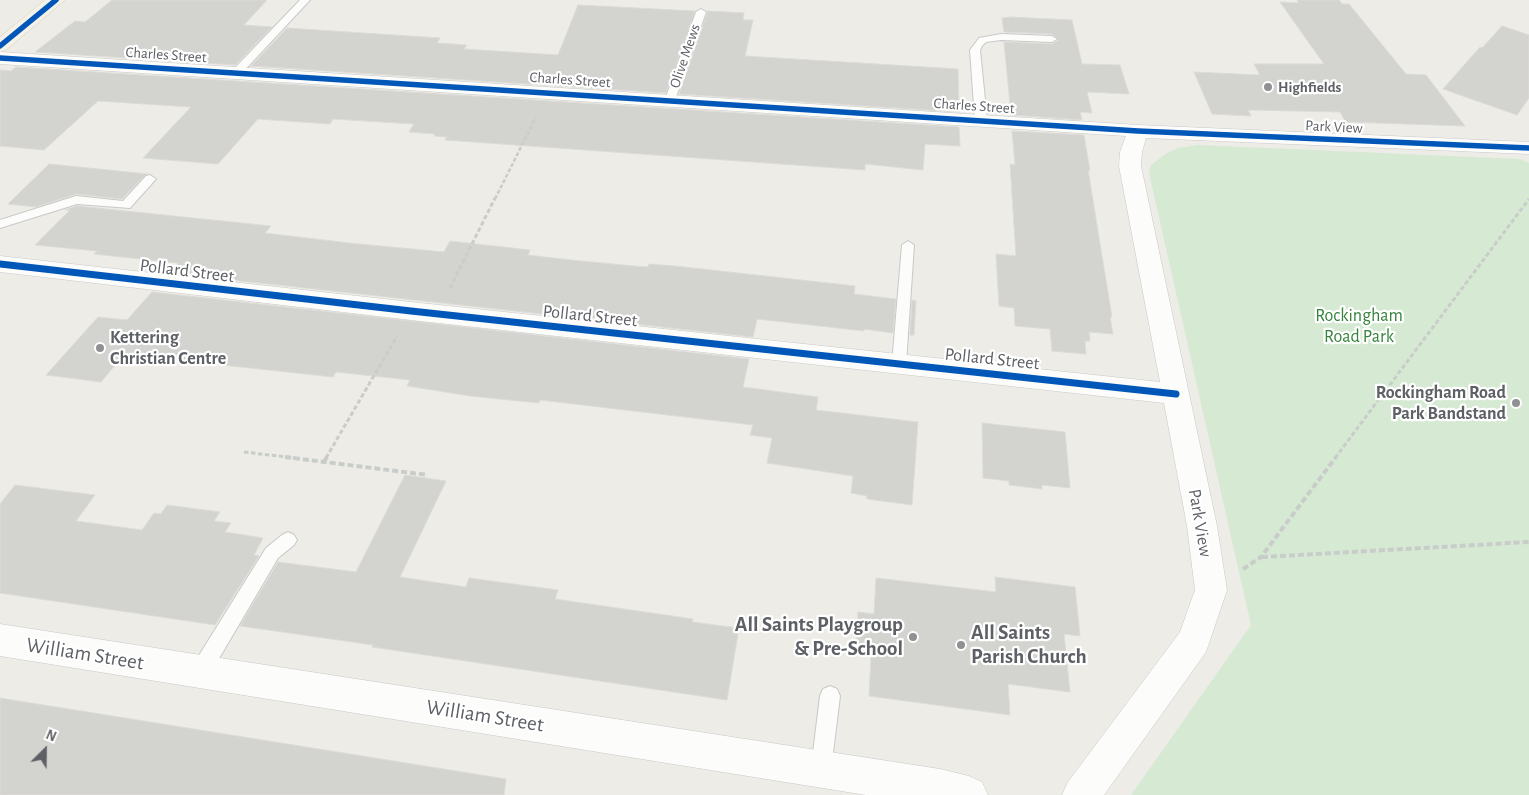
<!DOCTYPE html>
<style>
body{margin:0}
#map{position:relative;width:1529px;height:795px;overflow:hidden;background:#edece7;font-family:"Alegreya Sans",sans-serif}
canvas{display:block}
.north{position:absolute;left:20px;top:725px;width:50px;height:50px;-webkit-text-stroke:4px #fff;paint-order:stroke;rotate:23deg;font-size:14px;font-weight:700;line-height:20px;text-align:center;color:#5d6065}
.north::after{content:'';display:block;margin:auto;width:18px;height:22px;background:#5d6065;clip-path:polygon(50% 0,100% 100%,50% 72%,0 100%)}
</style>
<div id="map">
<canvas width="1529" height="795"></canvas>
<div class="north">N</div>
</div>
<script>
const ctx = document.querySelector('canvas').getContext('2d');
ctx.lineJoin = 'round';
function fill(path, color) { ctx.fillStyle = color; ctx.fill(path, 'evenodd'); }
const poly = rows => new Path2D(rows.map(r => 'M' + r).join(''));
function stroke(path, color, width, dash) { ctx.strokeStyle = color; ctx.lineWidth = width; ctx.lineCap = dash ? 'butt' : 'round'; ctx.setLineDash(dash || []); ctx.stroke(path); }
function drawText(font, color, halo, rows, align = 'center') {
  ctx.font = font + ' "Alegreya Sans",sans-serif'; ctx.lineWidth = 4.5; ctx.setLineDash([]); ctx.textBaseline = 'middle'; ctx.strokeStyle = halo; ctx.fillStyle = color; for (const [text, x, y, turn = 0] of rows) {
    ctx.save(); ctx.translate(x, y); ctx.rotate((+turn || 0) * Math.PI / 180); ctx.textAlign = isNaN(turn) ? turn : align; if (halo) ctx.strokeText(text, 0, 0); ctx.fillText(text, 0, 0); ctx.restore();
  }
}
fill(poly([
 [1198,145,1519,159,1529,163,1529,795,1131,795,1251,625,1149,173,1151,165,1167,153,1178,148]
]), '#d5e9d3');
const building = poly([
 [112,0,267,0,244,25,272,27,235,65,35,52,75,21,85,22,112,0],
 [1297,0,1339,0,1342,4,1349,4,1406,74,1426,75,1465,126,1346,122,1340,112,1248,110,1251,116,1212,114,1194,72,1260,75,1254,64,1324,64,1280,2,1299,3,1297,0],
 [578,5,695,11,666,93,251,66,287,28,440,38,437,43,467,45,464,49,558,55,578,5],
 [708,11,744,13,743,20,753,20,745,56,958,69,959,112,679,94,708,11],
 [1011,17,1072,20,1082,64,1120,65,1129,94,1087,92,1092,113,1080,112,1082,120,1011,115,1004,42,1052,44,1059,40,1052,34,1004,32,1002,18,1011,17],
 [1502,26,1529,35,1529,98,1517,115,1443,89,1480,47,1482,48,1502,26],
 [16,67,959,127,960,146,925,144,923,170,865,164,865,170,445,140,447,137,434,136,435,134,409,132,414,124,333,119,330,124,258,119,218,164,143,158,191,107,98,101,44,150,0,146,0,70,11,71,16,67],
 [1012,131,1084,135,1090,171,1088,170,1112,317,1110,317,1113,334,1089,332,1090,341,1085,341,1086,354,1052,351,1050,329,1015,326,1014,308,999,306,996,254,1016,256,1010,164,1015,165,1012,131],
 [49,164,148,174,145,175,122,199,76,194,36,207,8,204,49,164],
 [77,206,271,226,265,233,349,243,444,252,450,241,530,250,528,255,571,260,634,266,648,267,649,264,675,266,855,286,854,294,896,299,893,333,864,329,864,331,757,319,753,337,168,273,178,263,94,254,97,251,35,245,70,210,65,210,77,206],
 [152,292,749,359,743,387,818,397,816,410,918,422,912,505,867,499,867,496,851,493,853,476,767,463,772,438,750,435,753,425,540,400,539,403,470,396,407,386,410,380,336,372,333,377,139,356,138,359,122,357,101,382,46,375,98,317,127,320,152,292],
 [912,300,916,301,914,335,910,335,912,300],
 [982,423,1065,432,1070,488,1042,485,1042,489,1009,485,1009,481,983,478,982,423],
 [405,475,446,481,400,577,466,587,469,578,558,590,555,599,693,619,692,622,739,628,727,700,372,647,373,645,240,626,278,562,356,572,405,475],
 [15,485,95,495,76,521,142,530,154,513,161,514,167,505,220,512,214,521,231,523,225,532,263,538,254,555,259,556,215,625,0,593,0,504,15,485],
 [995,577,1075,587,1080,636,1064,634,1070,692,1008,684,1010,715,869,696,871,656,855,654,858,612,874,614,876,578,996,592,995,577],
 [0,698,506,779,504,795,0,795,0,698]
]);
fill(building, '#d3d3d0');
stroke(building, '#dcdbd6', 1);
const lane = poly([
 [300,0,310,0,240,75,232,75,231,73,232,71,300,0],
 [701,9,706,12,675,100,674,102,666,102,665,100,696,12,701,9],
 [1001,34,1052,36,1057,39,1052,42,1001,40,986,42,982,46,980,50,987,120,981,123,975,120,970,50,979,38,1001,34],
 [150,175,156,179,130,208,77,204,0,228,0,220,76,196,123,201,146,176,150,175],
 [908,241,914,245,906,364,904,368,899,369,894,368,892,364,902,245,908,241],
 [288,532,294,535,297,540,294,545,278,558,207,679,200,681,193,679,191,672,193,665,266,548,282,535,288,532],
 [830,686,837,689,840,696,831,769,828,776,821,779,814,776,811,769,820,696,823,689,830,686]
]);
const street = poly([
 [0,52,1138,125,1529,142,1529,154,1146,138,1142,152,1141,166,1217,526,1227,590,1206,652,1104,795,1062,795,1068,782,1180,632,1195,590,1187,526,1164,403,411,320,0,272,0,256,411,302,1160,382,1119,166,1120,152,1126,136,0,64,0,52],
 [0,624,940,769,969,776,982,782,988,795,866,795,0,656,0,624]
]);
const primary = poly([
 [45,0,65,0,6,50,0,52,0,37,45,0]
]);
stroke(lane, '#c8c8c8', 2);
stroke(street, '#c8c8c8', 1);
stroke(primary, '#d4ccb6', 1);
stroke(poly([
 [495,199,536,117]
]), '#c9cdca', 2.5, [4, 2]);
stroke(poly([
 [450,288,495,198],
 [244,452,295,458],
 [326,458,397,336],
 [1335,458,1529,199]
]), '#c9cdca', 3, [4.5, 2.5]);
stroke(poly([
 [285,457,428,475],
 [324,462,327,457],
 [1262,557,1529,542],
 [1243,569,1261,557,1336,457]
]), '#c9cdca', 4, [6, 3]);
fill(lane, '#fcfcfb');
fill(street, '#fcfcfb');
fill(primary, '#f3f1e8');
stroke(poly([
 [0,46,56,0],
 [0,58,1138,131,1529,148]
]), '#0057b8', 5.5);
stroke(poly([
 [0,264,411,311,1176,394]
]), '#0057b8', 7);
for (const [x, y, r, color] of [
 [1268,87,5,"#8f9192"],
 [100,348,5,"#8f9192"],
 [1516,403,5,"#8f9192"],
 [913,637,5,"#8f9192"],
 [961,645,5,"#8f9192"]
]) { const dot = new Path2D(); dot.arc(x, y, r, 0, 2 * Math.PI); ctx.fillStyle = color; ctx.fill(dot); stroke(dot, '#fff', 2); }
drawText('15px', '#5d6065', '#fff', [
 ["Charles Street",166,55,4],
 ["Olive Mews",685,56,-71],
 ["Charles Street",570,80,4],
 ["Charles Street",974,106,4],
 ["Park View",1334,127,3]
]);
drawText('bold 15px', '#5d6065', '#fff', [
 ["Highfields",1278,87]
], 'left');
drawText('18px', '#5d6065', '#fff', [
 ["Pollard Street",187,271,7],
 ["Pollard Street",590,316,6],
 ["Pollard Street",992,359,6],
 ["Park View",1200,523,80]
]);
drawText('18px', '#36833b', '#fff', [
 ["Rockingham",1359,316],
 ["Road Park",1359,337]
]);
drawText('bold 18px', '#5d6065', '#fff', [
 ["Kettering",110,338],
 ["Christian Centre",110,359],
 ["Rockingham Road",1506,393,"right"],
 ["Park Bandstand",1506,414,"right"]
], 'left');
drawText('bold 21px', '#5d6065', '#fff', [
 ["All Saints Playgroup",903,625],
 ["& Pre-School",903,649],
 ["All Saints",971,633,"left"],
 ["Parish Church",971,657,"left"]
], 'right');
drawText('21px', '#5d6065', '#fff', [
 ["William Street",85,654,9],
 ["William Street",485,716,9]
]);
</script>
